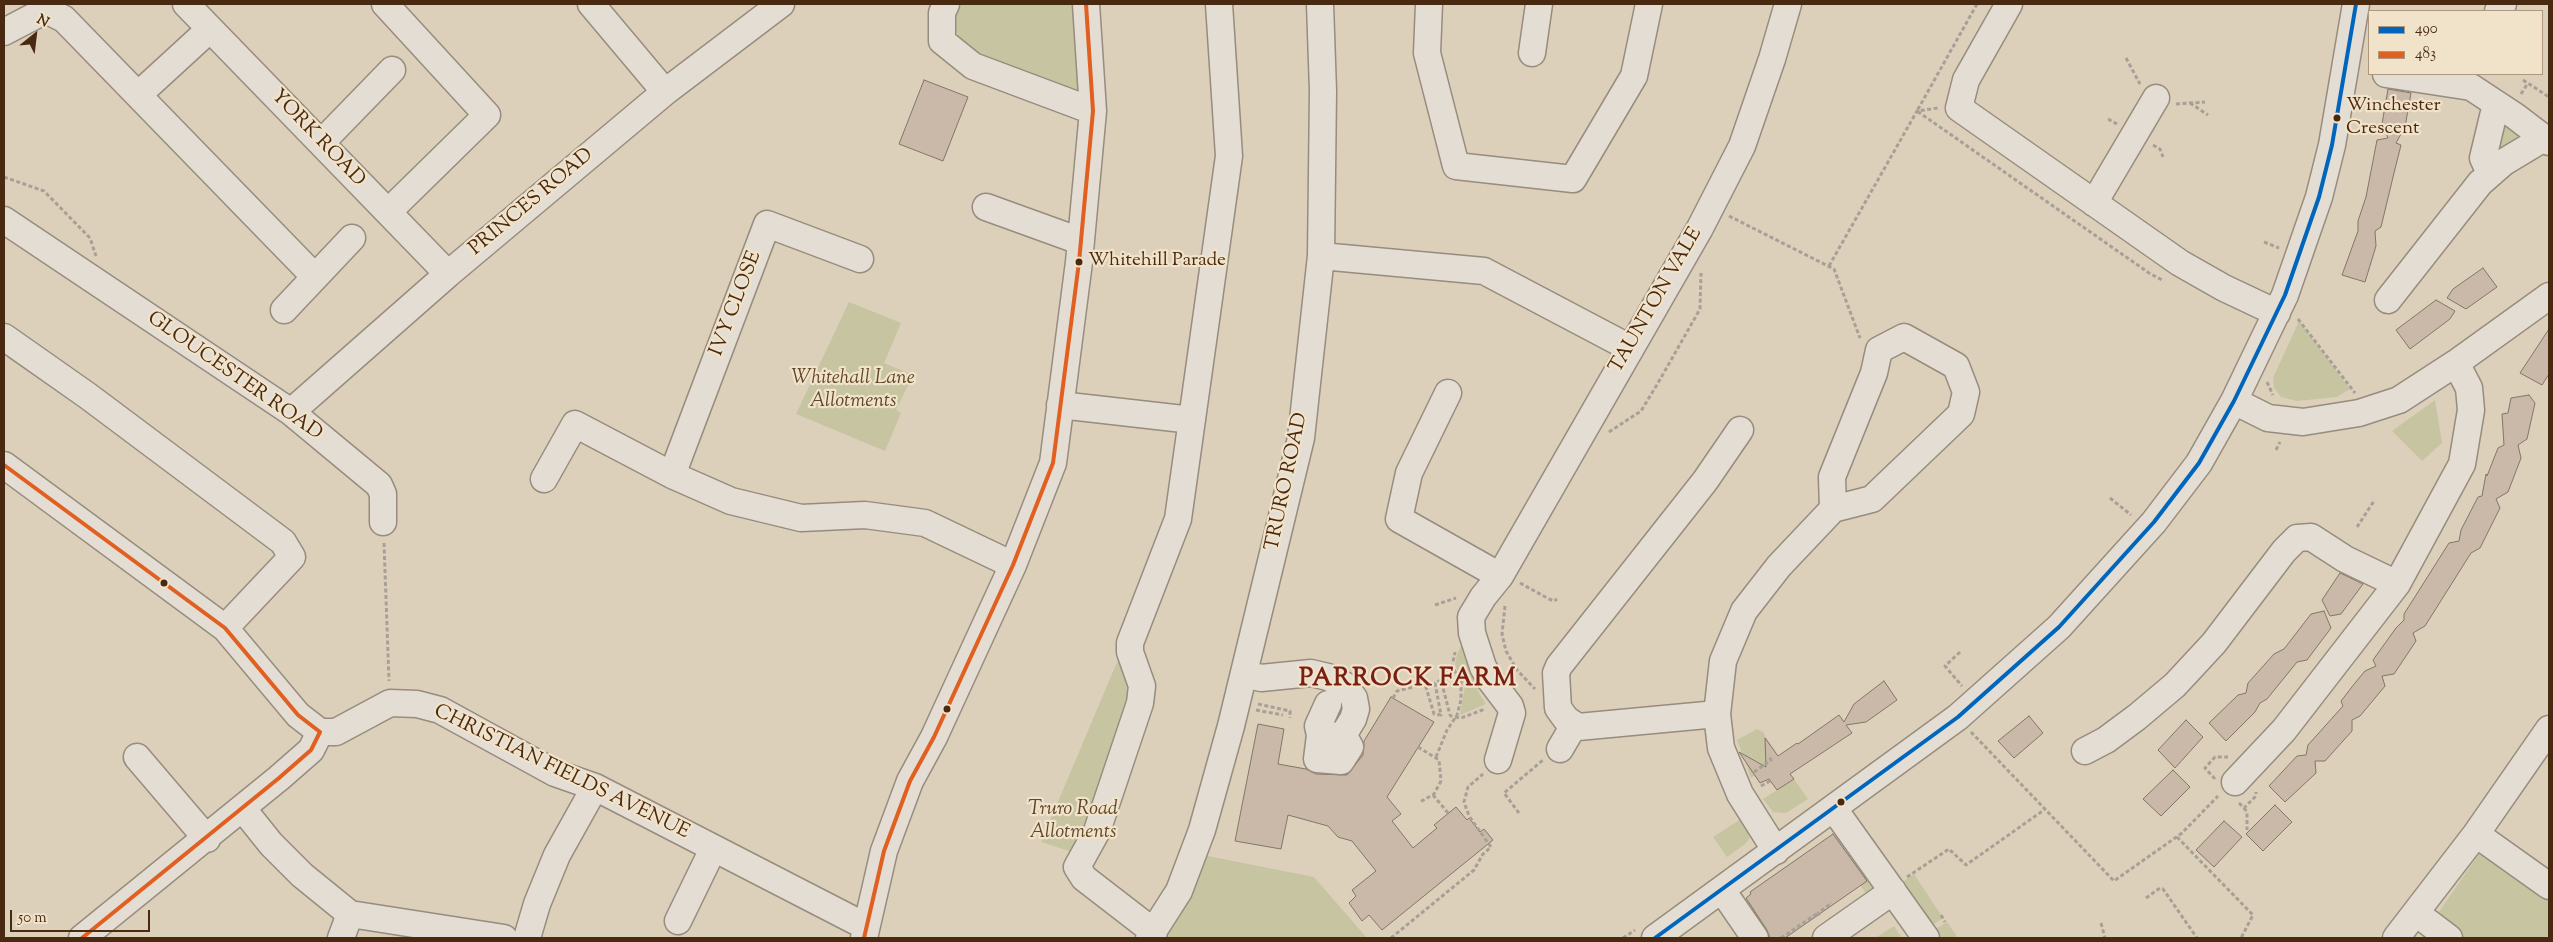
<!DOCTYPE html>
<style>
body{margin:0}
#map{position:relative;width:2553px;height:942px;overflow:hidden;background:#dcd0bb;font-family:"Sorts Mill Goudy",serif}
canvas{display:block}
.frame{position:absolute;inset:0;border:5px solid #492a10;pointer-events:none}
.legend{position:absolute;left:2368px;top:10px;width:175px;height:65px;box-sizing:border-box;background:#f1e2ca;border:1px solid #ae9880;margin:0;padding:6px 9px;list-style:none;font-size:15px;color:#492a10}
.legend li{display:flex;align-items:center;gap:10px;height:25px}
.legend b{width:25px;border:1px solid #ae9880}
.north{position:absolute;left:10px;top:10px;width:50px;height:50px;-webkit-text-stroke:4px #f1e2ca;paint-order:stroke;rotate:29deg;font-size:14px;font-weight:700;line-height:20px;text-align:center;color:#492a10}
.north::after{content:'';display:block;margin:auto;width:18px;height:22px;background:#492a10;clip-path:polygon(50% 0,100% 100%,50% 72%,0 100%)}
.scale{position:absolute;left:10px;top:910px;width:140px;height:22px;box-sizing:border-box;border:2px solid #492a10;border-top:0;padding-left:6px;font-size:15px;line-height:18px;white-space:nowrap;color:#492a10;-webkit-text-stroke:4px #f1e2ca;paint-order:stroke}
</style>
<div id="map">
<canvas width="2553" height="942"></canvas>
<div class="frame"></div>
<ul class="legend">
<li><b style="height:6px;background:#0065bd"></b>490</li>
<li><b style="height:6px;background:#e15f20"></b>483</li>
</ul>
<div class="north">N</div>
<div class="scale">50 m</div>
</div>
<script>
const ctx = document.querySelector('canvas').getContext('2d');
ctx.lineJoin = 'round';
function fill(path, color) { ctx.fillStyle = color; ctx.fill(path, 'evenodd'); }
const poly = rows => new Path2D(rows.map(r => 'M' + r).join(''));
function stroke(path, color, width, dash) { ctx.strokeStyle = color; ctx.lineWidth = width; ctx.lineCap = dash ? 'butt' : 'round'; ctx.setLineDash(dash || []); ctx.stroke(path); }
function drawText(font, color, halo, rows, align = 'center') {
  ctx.font = font + ' "Sorts Mill Goudy",serif'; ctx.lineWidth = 4.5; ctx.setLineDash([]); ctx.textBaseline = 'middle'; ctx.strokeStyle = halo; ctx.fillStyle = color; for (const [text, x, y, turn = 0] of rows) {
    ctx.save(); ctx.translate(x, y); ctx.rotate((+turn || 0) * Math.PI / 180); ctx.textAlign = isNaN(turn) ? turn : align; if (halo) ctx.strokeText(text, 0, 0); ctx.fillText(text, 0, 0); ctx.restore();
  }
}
fill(poly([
 [958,4,1075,4,1079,94,1004,63,984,61,960,40,955,27],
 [2498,114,2533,132,2497,156],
 [849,302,901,323,884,363,913,375,896,410,901,413,885,451,796,414],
 [2299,321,2350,389,2337,397,2297,401,2281,397,2274,388,2273,378],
 [2435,400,2442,443,2422,461,2392,431],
 [1463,642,1482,685,1477,690,1486,704,1460,715,1465,686,1455,665,1457,654],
 [1117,662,1132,668,1136,673,1084,848,1069,851,1041,842],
 [1757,729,1763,732,1778,756,1753,772,1755,775,1751,778,1737,740],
 [1794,779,1808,799,1786,813,1773,812,1763,799],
 [1744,817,1750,838,1744,845,1727,857,1713,837],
 [2483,848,2549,895,2549,938,2463,938,2436,916],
 [1203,855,1314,877,1367,938,1165,938,1186,902],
 [1871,870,1881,883,1869,897,1860,885,1831,901,1777,938,1771,938,1747,904,1746,898,1757,887,1776,935],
 [1914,874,1943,918,1931,926,1901,883],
 [1947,922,1958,938,1940,938,1934,930],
 [1894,926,1902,938,1875,938]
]), '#c7c5a1');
const building = poly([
 [924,80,968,97,943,161,899,144,924,80],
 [2388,89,2411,93,2405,127,2396,143,2401,145,2394,173,2381,227,2375,231,2376,246,2365,282,2342,275,2358,231,2358,221,2366,197,2377,140,2388,138,2382,124,2388,89],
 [2483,268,2497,287,2466,309,2447,298,2453,289,2483,268],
 [2436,300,2455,311,2450,319,2410,349,2396,330,2436,300],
 [2549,329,2549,374,2542,385,2520,373,2549,329],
 [2529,395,2535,403,2527,439,2518,445,2521,458,2508,492,2496,499,2500,508,2480,548,2471,553,2425,626,2413,633,2416,641,2394,674,2382,676,2385,686,2360,716,2352,720,2352,731,2325,761,2315,761,2316,773,2285,802,2269,786,2297,756,2306,755,2308,745,2343,706,2341,701,2355,683,2365,671,2376,666,2373,660,2396,628,2404,620,2404,614,2449,543,2459,541,2461,530,2478,497,2482,496,2486,474,2487,476,2498,448,2504,445,2502,414,2508,413,2511,398,2529,395],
 [2340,573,2363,584,2341,614,2330,616,2322,600,2340,573],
 [2324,611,2331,628,2307,660,2297,662,2267,699,2260,703,2255,712,2226,741,2209,723,2238,695,2246,693,2248,683,2274,654,2284,649,2311,614,2324,611],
 [1884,681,1897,700,1866,722,1846,725,1852,733,1790,774,1794,779,1777,790,1769,779,1760,783,1739,752,1766,767,1765,738,1778,756,1797,743,1798,744,1839,715,1844,722,1854,704,1884,681],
 [1391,697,1434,722,1387,797,1401,814,1392,821,1413,848,1437,828,1434,825,1456,807,1467,820,1469,818,1480,832,1484,829,1493,840,1382,930,1369,915,1362,921,1349,903,1356,896,1352,890,1376,871,1352,841,1338,837,1328,826,1288,815,1281,849,1235,841,1258,724,1284,729,1278,764,1306,769,1316,774,1347,775,1363,755,1364,741,1391,697],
 [2029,716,2043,733,2014,758,1998,741,2029,716],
 [2186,720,2203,737,2175,768,2158,750,2186,720],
 [2173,770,2190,787,2161,816,2143,799,2173,770],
 [2275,805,2292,822,2263,851,2246,834,2275,805],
 [2224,821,2242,837,2214,867,2196,850,2224,821],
 [1833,834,1867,881,1785,938,1770,938,1767,930,1746,898,1751,894,1750,892,1833,834]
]);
fill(building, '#cab9a8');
stroke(building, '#817667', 1);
const minor = poly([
 [186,4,448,274],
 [385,4,487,115,388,212],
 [591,4,665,92],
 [946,4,942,13,942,41,973,66,1093,111],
 [1429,4,1427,53,1456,166,1573,179,1634,76,1649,4],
 [2009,4,1966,80,1959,108,2180,263,2224,288,2277,313],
 [2498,11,2503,4],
 [4,32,46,10,64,19,315,277],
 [1532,53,1539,4],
 [2386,74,2471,87,2515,116,2549,142],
 [138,95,210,29],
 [321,143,392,70],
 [2490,173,2483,158,2496,104],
 [2094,203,2156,98],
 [986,207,1080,241],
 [4,220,291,412,379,485,383,494,383,522],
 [1321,256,1484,271,1630,348],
 [2388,300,2480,183,2504,162,2544,138],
 [284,310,352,238],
 [4,337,88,396,283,542,292,557,225,628],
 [1448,393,1409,473,1399,519,1500,576],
 [2234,401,2268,418,2303,422,2359,413,2399,400,2456,363,2549,296],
 [1060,405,1192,420],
 [291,412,448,274,665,92,781,4],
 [4,465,225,628,298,715,320,732],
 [672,475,767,224,860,259],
 [544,479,575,424,672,475,731,501,801,518,865,515,925,523,1013,565],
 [1244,674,1261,678,1311,673,1328,677,1344,685,1354,698,1356,709,1353,719,1342,737,1320,733],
 [1328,704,1318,726,1320,735,1317,759,1341,761,1350,747,1344,736],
 [1717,714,1578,727,1566,719,1558,708,1556,673,1559,666,1705,481,1740,430],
 [320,732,336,732,390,703,417,704,440,710,555,773,595,787,865,926],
 [1560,749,1574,725],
 [2085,751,2106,740,2137,717,2175,685,2214,643,2284,551,2297,538,2311,537,2345,559,2397,584],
 [137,757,207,839],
 [1498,760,1512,713,1510,706,1491,681,1483,667,1472,633,1471,617,1483,597,1500,576,1700,228,1742,146,1772,59,1788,4],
 [2235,782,2284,730,2397,584,2462,464,2471,410,2469,388,2456,363],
 [243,809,271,844,302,875,350,914,504,938],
 [1834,809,1926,938],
 [2476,834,2549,886],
 [1776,851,1740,794,1721,748,1717,714,1723,661,1744,611,1779,566,1833,509,1832,477,1874,373,1879,350,1904,337,1956,366,1966,392,1961,414,1872,499,1833,509],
 [1722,890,1755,938],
 [2416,913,2449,938],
 [678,921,713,849],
 [1154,932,1084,878,1077,867,1097,831,1140,703,1142,686,1130,652,1130,643,1178,519,1229,156,1219,4],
 [82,938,279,778,311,750,320,732],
 [341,938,350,914],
 [527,938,537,904,557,855,595,787],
 [864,938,884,851,910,781,934,737,1013,565,1053,463,1079,262,1093,111,1086,4],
 [1149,938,1179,891,1202,830,1231,726,1301,438,1321,256,1323,91,1320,4],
 [1655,938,1958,717,2059,627,2154,522,2199,463,2234,401,2285,295,2319,197,2332,145,2356,4],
 [1826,938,1893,891],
 [2396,938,2476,834,2549,729]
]);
stroke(minor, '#978c7d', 29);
stroke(poly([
 [1977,4,1917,111,2149,273,2164,281],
 [2126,58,2140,84],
 [2523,80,2549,97],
 [2521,94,2528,83],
 [2190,103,2208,115],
 [2176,104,2205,102],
 [2108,119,2117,124],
 [2153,145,2160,149,2163,157],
 [4,177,44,191,90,238,96,256],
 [1729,216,1834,269,1860,338],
 [2264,242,2279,248],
 [1829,266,1917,111,1938,108],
 [2298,319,2355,393],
 [2267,382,2273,395],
 [1609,432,1641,411,1658,383,1700,309,1701,273],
 [2276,450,2280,442],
 [2110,498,2131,515],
 [2357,527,2374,501],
 [384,543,389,681],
 [1520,583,1549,599,1554,601,1557,599],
 [1435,605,1456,598],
 [1505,606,1502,634,1506,651,1517,670,1535,689],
 [1960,652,1945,666,1962,686],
 [1393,698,1397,691,1425,684,1434,714,1441,715,1435,683,1441,680,1450,715,1454,719],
 [1258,704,1290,711,1290,718],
 [1256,710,1283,715],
 [1455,717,1461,718,1485,709],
 [1971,732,2114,881,2182,833,2218,796],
 [1418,747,1439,760,1441,781,1434,794,1420,802],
 [1436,757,1447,730,1457,715,1461,700,1461,681,1452,667,1455,652],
 [1754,772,1771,760,1769,756],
 [2215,779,2205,768,2215,757,2228,757],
 [1761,786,1770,781],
 [1433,795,1448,813],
 [2239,803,2244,808,2256,796,2256,792],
 [2244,808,2247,812,2247,830],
 [1519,813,1504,793,1543,760],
 [2177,837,2253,915,2241,938],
 [1907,877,1949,849,1966,865,2044,810],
 [2146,898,2160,888,2163,889,2197,938],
 [1820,915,1818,913,1832,903],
 [1941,915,1945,922],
 [2101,923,2105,938],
 [1391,938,1474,870,1483,854,1491,847,1469,816,1464,802,1468,787,1483,774],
 [1623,938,1635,930],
 [1781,938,1818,913]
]), '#a8a096', 3, [4, 2.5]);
stroke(minor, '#e3ddd3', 26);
stroke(poly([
 [1655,938,1958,717,2059,627,2154,522,2199,463,2234,401,2285,295,2319,197,2332,145,2356,4]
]), '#0065bd', 4);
stroke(poly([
 [4,465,225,628,298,715,320,732,311,750,279,778,82,938],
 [864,938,884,851,910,781,934,737,1013,565,1053,463,1079,262,1093,111,1086,4]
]), '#e15f20', 4);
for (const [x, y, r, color] of [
 [2337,118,4.5,"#492a10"],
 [1079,262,4.5,"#492a10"],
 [164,583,4.5,"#492a10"],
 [947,709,4.5,"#492a10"],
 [1841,802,4.5,"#492a10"]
]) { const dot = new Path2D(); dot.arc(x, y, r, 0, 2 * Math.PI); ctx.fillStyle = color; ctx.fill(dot); stroke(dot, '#f1e2ca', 2); }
drawText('19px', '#492a10', '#f1e2ca', [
 ["Winchester",2346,107],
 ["Crescent",2346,130],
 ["Whitehill Parade",1088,262]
], 'left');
drawText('20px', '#492a10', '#f1e2ca', [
 ["YORK ROAD",317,139,46],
 ["PRINCES ROAD",532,203,-40],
 ["TAUNTON VALE",1657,301,-60],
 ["IVY CLOSE",737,304,-69],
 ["GLOUCESTER ROAD",234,377,35],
 ["TRURO ROAD",1288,482,-78],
 ["CHRISTIAN FIELDS AVENUE",561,773,26]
]);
drawText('italic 20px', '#5f4729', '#f1e2ca', [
 ["Whitehall Lane",853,380],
 ["Allotments",853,403],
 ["Truro Road",1073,811],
 ["Allotments",1073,834]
]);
ctx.letterSpacing = '1px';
drawText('bold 25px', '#7a1f14', '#f1e2ca', [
 ["PARROCK FARM",1408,681]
]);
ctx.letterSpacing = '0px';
</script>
